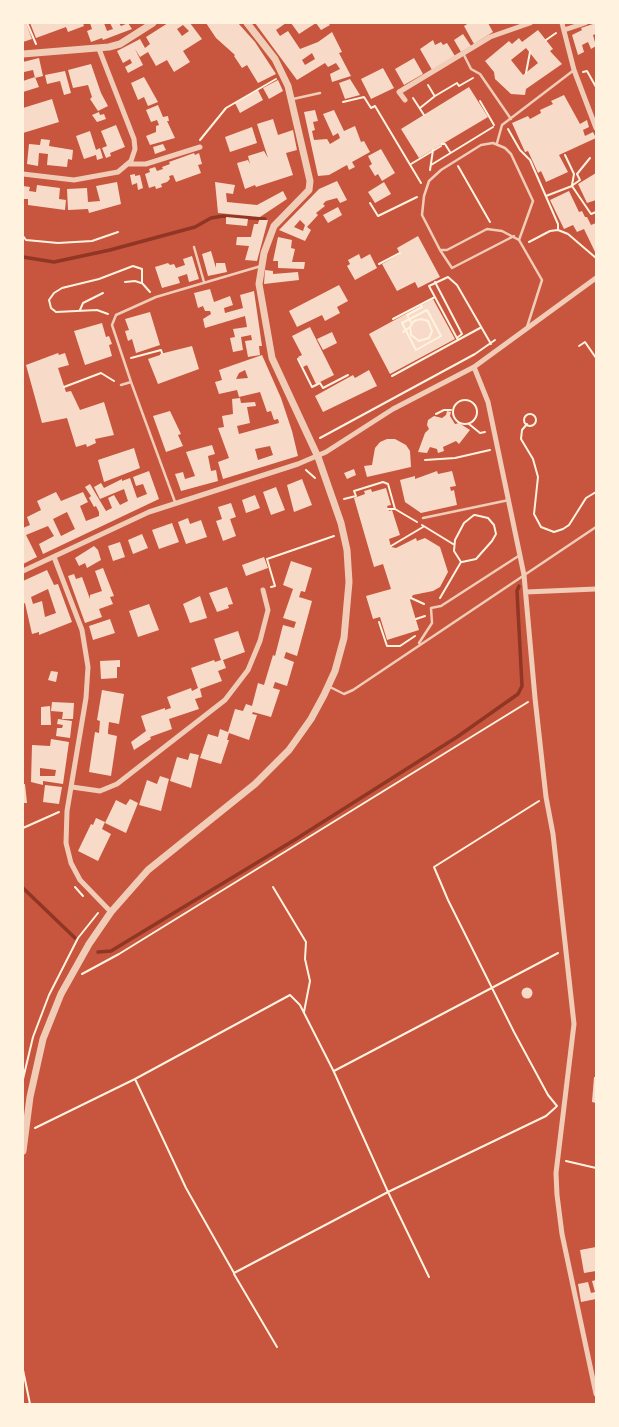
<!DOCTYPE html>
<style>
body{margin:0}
#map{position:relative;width:619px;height:1427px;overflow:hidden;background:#c8553d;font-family:Spectral,serif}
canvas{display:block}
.frame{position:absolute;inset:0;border:24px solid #fff3e0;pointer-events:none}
</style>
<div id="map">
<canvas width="619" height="1427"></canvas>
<div class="frame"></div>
</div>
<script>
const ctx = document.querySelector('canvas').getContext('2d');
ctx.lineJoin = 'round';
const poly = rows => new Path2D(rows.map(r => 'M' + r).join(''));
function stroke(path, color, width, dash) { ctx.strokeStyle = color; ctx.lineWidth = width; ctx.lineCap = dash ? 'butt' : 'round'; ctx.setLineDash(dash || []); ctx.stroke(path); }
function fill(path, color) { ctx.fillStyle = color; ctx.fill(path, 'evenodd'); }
stroke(poly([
 [23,257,54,262,110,250,195,227,211,218,223,216,265,219],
 [23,888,75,938],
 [98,952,111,951,296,839,457,737,518,694,522,686,517,591,519,586]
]), '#8f3625', 3.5);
fill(poly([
 [23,23,26,23,32,39,23,42],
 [30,23,83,23,84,26,68,32,66,27,36,38],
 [90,23,104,23,107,31,113,29,110,23,119,23,121,26,128,23,132,29,103,40,102,38,91,42,87,31,92,29],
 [168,23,190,23,202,39,183,51,190,62,174,72,167,60,156,66,148,52,140,57,135,49,143,65,128,73,125,67,132,63,130,59,123,63,117,51,140,39,145,48,150,44,146,37],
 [183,25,189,31,182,36,177,29],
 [206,23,238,23,255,42,276,74,258,83,247,65,242,68,234,56,235,55,216,38],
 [255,23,286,23,276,30,280,36,288,31,300,49,318,42,332,32,342,52,339,53,351,76,332,82,330,74,340,69,336,63,328,67,325,63,297,80],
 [312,53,315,59,305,65,302,60],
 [291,23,328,23,330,25,321,30,316,23,299,34],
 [469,23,488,23,493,32,474,44,464,26],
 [596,23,596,34,593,35,596,46,591,49,588,42,582,45,584,52,578,55,572,35,582,30,581,28],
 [538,30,553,49,550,51,562,64,526,89,525,95,511,94,495,79,494,72,485,61,509,41,512,44,519,38,522,42],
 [526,48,538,63,523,75,511,60],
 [463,34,471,46,461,52,454,40],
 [433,40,435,45,441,42,443,45,447,43,455,56,432,70,420,49],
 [39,58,43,76,35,78,33,70,24,72,23,62],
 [414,58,423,74,404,85,395,69],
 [91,64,101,93,108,106,98,111,90,99,92,97,88,85,73,88,68,70],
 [383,68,394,88,371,99,361,79],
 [65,71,71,93,64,95,60,81,47,84,45,75],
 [35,77,39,87,23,92,23,81],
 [144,77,158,102,148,106,144,97,138,100,131,83],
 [350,79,360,95,345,99,339,83],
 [278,80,283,91,269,99,263,88],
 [469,87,488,117,419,158,401,129],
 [258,90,263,100,240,113,235,103],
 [564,95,580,124,587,120,589,127,583,130,585,136,593,132,596,138,559,155,568,172,546,182,541,171,538,173,528,151,525,152,512,123,528,116,530,119,541,113,540,110,553,104,551,101],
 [52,99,59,122,23,133,23,108],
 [158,105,163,117,168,116,169,121,167,121,175,138,150,145,146,136,156,132,156,126,159,125,157,120,151,122,146,110],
 [315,110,318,121,313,122,315,130,312,131,314,140,327,139,330,144,340,138,338,133,333,136,323,114,334,110,344,131,355,126,361,142,364,141,370,152,352,162,355,167,349,170,347,165,329,175,318,176,304,112],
 [99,112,100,115,104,114,106,119,97,122,92,115],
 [273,119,278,135,293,130,297,150,286,153,293,175,256,187,255,185,245,189,237,163,248,160,250,164,248,156,264,151,268,158,257,124],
 [116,125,125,147,110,153,111,156,106,158,102,148,107,146,101,131],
 [252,127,257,143,230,152,225,137],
 [90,131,96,150,100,148,103,158,97,160,96,155,84,159,76,136],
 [41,139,50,140,49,146,73,150,72,160,68,159,67,167,47,165,48,154,39,153,38,166,27,164,29,144,40,145],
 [163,144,166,150,155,154,153,147],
 [381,149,395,173,382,181,378,174,375,176,369,166,372,164,368,156],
 [194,153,195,155,199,153,202,164,198,165,201,173,176,182,173,175,169,176,170,179,167,182,161,184,162,187,156,189,155,186,149,188,145,174,150,172,149,169,155,167,157,171,163,169,162,167,170,164,169,162],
 [596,173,596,200,587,203,578,184],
 [135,174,135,176,140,175,143,188,138,190,137,183,132,185,130,175],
 [337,181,347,200,340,203,337,198,326,201,323,204,325,206,316,213,318,215,307,227,311,230,305,241,279,230,319,189],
 [300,220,305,225,303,231,294,227],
 [117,182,121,204,89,213,88,209,68,210,67,189,87,188,88,202,100,201,96,186],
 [215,182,235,185,233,194,226,193,227,202,257,205,283,191,287,199,260,217,218,213],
 [384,182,391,194,375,203,368,192],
 [37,185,60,188,59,199,66,200,65,210,28,205,28,199,23,199,23,186,30,187,29,191,36,192],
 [569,191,579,212,582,211,585,217,587,217,591,225,596,223,596,254,584,229,577,232,573,225,564,229,550,200],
 [338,207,342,215,328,223,323,215],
 [226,217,248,219,247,226,226,224],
 [259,220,268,220,257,261,245,260,249,246,236,245,237,237,251,237,254,224,258,224],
 [418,236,440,277,418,288,415,282,397,291,382,264,400,254,397,248],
 [278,237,292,240,291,248,295,249,292,262,305,262,304,269,278,268,278,261,273,261],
 [211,251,216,268,216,263,225,263,227,272,208,276,202,254],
 [359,254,361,259,370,254,377,268,355,280,347,266,350,264,348,260],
 [192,256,199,279,189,282,187,274,178,277,180,283,162,288,155,267,168,263,170,265,174,264,176,268,185,265,183,259],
 [265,270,273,271,273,274,298,272,299,280,264,284],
 [339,285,348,301,337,307,340,313,325,321,322,315,297,327,289,311],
 [210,289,214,302,230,296,233,305,224,308,225,313,243,308,240,295,254,291,262,346,259,346,260,355,248,357,245,341,252,340,251,335,241,337,243,350,233,352,230,338,235,337,233,329,247,327,245,316,205,328,203,319,211,314,210,311,205,311,203,306,198,308,194,293],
 [433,299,455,339,390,374,369,334],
 [150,312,160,345,136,353,132,339,128,341,125,331,129,330,125,319],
 [102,323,106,337,109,336,112,344,109,345,112,356,85,365,74,331],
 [310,327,334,375,316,384,307,365,303,367,298,357,302,355,292,336],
 [332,332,337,343,323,350,317,339],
 [192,346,199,369,158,384,148,359,160,355,160,354],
 [58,353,59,355,65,353,69,365,58,368,66,392,71,391,80,410,104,402,114,435,95,439,96,443,87,447,86,444,76,447,67,418,42,423,26,365],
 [262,355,281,398,292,431,298,456,223,479,218,462,229,458,218,428,224,427,222,416,233,414,232,399,240,398,241,403,255,402,256,406,247,407,250,423,237,426,239,434,279,423,278,419,274,420,271,411,267,412,260,392,239,397,237,390,219,394,215,382,222,380,219,370],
 [245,370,248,378,236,379,239,373],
 [270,446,273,455,258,460,255,449],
 [369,370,377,386,323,412,315,396,353,375,355,378],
 [170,411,181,434,178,435,183,446,166,452,153,416],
 [447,411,451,412,450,416,455,424,459,423,470,430,459,444,456,441,443,447,444,451,438,453,437,449,430,447,427,453,418,452,425,433,429,429,427,425,428,420,434,416,442,418,446,415],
 [387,439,395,439,406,445,410,451,411,467,367,477,364,466,372,465,375,448,380,442],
 [212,445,215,454,208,456,211,471,216,470,218,481,181,491,175,474,183,472,185,479,195,476,186,452],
 [134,448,140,468,104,482,98,460],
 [354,469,356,475,347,479,344,473],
 [149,471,159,499,43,554,39,544,54,536,48,526,26,535,37,557,23,564,23,528,30,525,27,517,41,510,37,501,56,492,61,501,83,492,88,502,80,506,86,521,99,516,99,512,96,506,94,507,89,498,91,496,85,487,90,484,106,511,112,508,108,498,114,495,120,505,128,501,124,489,100,499,94,487,101,483,104,488,122,479,122,481,130,478,137,498,147,494,143,484,136,486,133,477],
 [67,512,75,529,61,536,53,519],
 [437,471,438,474,452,471,456,486,450,487,451,491,454,490,457,505,421,513,405,502,400,480,415,476,415,479],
 [302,479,312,505,294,512,287,485],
 [276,487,285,510,271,515,263,492],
 [386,488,391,505,387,506,388,509,389,511,392,510,400,535,389,539,391,547,396,548,416,538,417,541,425,538,440,547,448,572,440,587,433,591,413,595,410,600,419,630,387,640,380,617,373,619,366,596,391,589,383,564,374,567,354,498,365,494,364,491,371,489,372,492],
 [255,495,260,508,246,513,242,500],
 [231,503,236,517,230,519,236,536,223,541,216,521,222,519,218,507],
 [188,518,190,524,201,520,207,537,186,544,178,522],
 [172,523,179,542,159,549,152,530],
 [142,534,148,548,133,554,128,540],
 [120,542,125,557,113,561,108,546],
 [94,546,98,550,101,560,87,568,85,563,79,566,75,558],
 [264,557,268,568,246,576,242,565],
 [291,561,312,568,305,592,301,591,299,597,312,601,297,656,286,652,284,658,294,662,287,686,275,682,273,688,280,690,271,717,253,712,252,714,257,715,249,740,229,733,227,740,229,740,221,764,200,758,208,734,218,737,220,729,228,732,235,709,243,711,246,704,252,706,258,683,264,685,273,655,275,656,283,625,294,628,296,622,283,618,293,589,283,585],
 [103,568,114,596,110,597,113,604,99,609,102,617,85,623,68,576,74,574,76,579,82,577,90,599,90,595,102,591,95,571],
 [47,570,54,585,58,584,72,622,39,635,39,632,32,634,25,603,23,604,23,581],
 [48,589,56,613,45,617,42,601,33,604,31,597],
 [227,587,233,604,228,605,229,608,217,612,209,593],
 [200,596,207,618,190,623,183,604],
 [149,604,159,630,138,637,129,611],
 [110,619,115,633,93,640,89,626],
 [238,631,245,652,223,660,226,668,218,671,222,681,200,689,202,697,195,699,199,709,169,719,172,729,150,737,151,739,134,750,131,742,146,731,141,716,165,708,165,710,171,708,167,697,191,688,192,691,198,688,191,668,214,660,215,662,221,660,214,639],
 [120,660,120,667,117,667,117,678,101,679,100,661],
 [51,671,58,672,56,682,48,680],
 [102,690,124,694,119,724,109,722,108,731,108,734,117,736,111,776,89,772,95,732,99,733,100,721,97,720],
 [52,702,74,703,73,719,62,719,63,712,51,711],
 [50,706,51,725,41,725,41,707],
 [58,719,72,721,70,738,56,736,57,728,62,728,63,725,57,724],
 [51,739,69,742,63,784,43,781,43,785,31,782,32,745,50,746],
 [40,768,56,770,55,776,40,776],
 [190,753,199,755,191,788,170,781,177,757,188,760],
 [160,776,169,779,161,811,139,805,147,780,157,784],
 [23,784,25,784,27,803,23,803],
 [45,785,62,787,59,804,43,802],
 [130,799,138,803,126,833,105,823,116,800,126,805],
 [96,818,105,822,102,829,111,834,98,861,78,851,91,824,93,825],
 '521.5 993a5.5 5.5 0 1 1 11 0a5.5 5.5 0 1 1-11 0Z',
 [594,1077,596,1077,596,1103,592,1102],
 [596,1247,596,1271,584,1273,580,1250],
 [596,1280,596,1299,581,1302,578,1284,588,1282,591,1293,595,1292,592,1281]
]), '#f7dbc8');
stroke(poly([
 [27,23,36,44],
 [546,40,556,33],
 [583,72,587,71,596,87],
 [526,73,530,52],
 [428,85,434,95],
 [413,98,424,115],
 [480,101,494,125],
 [343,102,364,97,371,108,375,106,421,183],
 [420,108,435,96,457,83,459,86,473,78],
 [508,129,520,150,530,160,558,224,558,229],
 [200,140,226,108,276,79],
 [442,144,445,144,450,152],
 [565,155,574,174,572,185],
 [411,164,441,146],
 [431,165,493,127],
 [458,166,490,222],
 [430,170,433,150],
 [573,185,580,180,577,174,590,158],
 [546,196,572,186,591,214,596,212],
 [370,203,378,216,417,197],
 [23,236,26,240,58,243,92,241,118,232],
 [529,242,550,231,558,230,568,234,596,258],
 [379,264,400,253],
 [125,282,135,281,141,283],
 [435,282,462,334,458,337],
 [80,310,83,303,103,293],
 [427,310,441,336,416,350,402,323,427,310],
 [108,314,97,310,56,312,51,308,49,300,54,293,62,288,99,279,133,266,142,269,142,283,150,292],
 [393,319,435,297],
 [412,324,407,315,422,307,421,305],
 [403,332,410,327,414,321,421,319,428,321,432,331,429,338,419,341,411,335,410,327],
 [458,340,429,286,448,277,457,285,491,344],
 [579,346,585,342,596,358],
 [131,358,161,350,162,353],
 [298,359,312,387,320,383,323,388,348,375],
 [392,376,480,328],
 [64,387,101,373,114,381],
 '453 412a12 12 0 1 1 24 0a12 12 0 1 1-24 0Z',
 [436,414,444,410,451,410],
 '524 420a6 6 0 1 1 12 0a6 6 0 1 1-12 0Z',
 [469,424,480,433,485,432],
 [527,424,522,430,521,439,533,459,538,477,534,514,541,527,554,532,563,529,569,525,586,498,596,492],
 [320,438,475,354,495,340],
 [425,460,455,458,490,450],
 [306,470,315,478],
 [344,499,356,496,354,491,383,482,388,484,395,509],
 [388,509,395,509,417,522],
 [422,525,453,544],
 [391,546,423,527],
 [462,562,476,559,492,541,496,534,494,525,488,518,475,515],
 [271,587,275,586,267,559,334,536],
 [411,598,424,604],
 [440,598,461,562,454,551,455,540,464,523,474,515],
 [416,619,425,616],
 [379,622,387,646,400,646,415,636],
 [539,801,434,867,448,900,514,1032,548,1095,557,1106],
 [23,828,59,812],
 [75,887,83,896],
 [273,887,306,942,305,959,310,981,304,1012],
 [82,974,119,954,528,702],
 [334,1071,558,953],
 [23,1079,33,1037,49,995,78,938,98,913],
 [135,1079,186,1188,234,1273,388,1192,429,1277],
 [35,1128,135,1079,290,995,300,1005,334,1072,388,1192,546,1116,556,1107],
 [566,1161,596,1168],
 [234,1274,277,1347],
 [23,1370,30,1404]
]), '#fff3e0', 2);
stroke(poly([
 [464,55,471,69,480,74,511,119],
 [293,99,320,93],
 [497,143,502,125,574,70],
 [519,240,533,201,511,154,505,148,493,143,481,145,441,170,429,181,424,196,422,215,440,250,447,250,487,229,502,231,519,240,542,280,527,327],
 [194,247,204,282],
 [440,250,452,268,514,236],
 [131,382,112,325,116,315,156,297,261,266],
 [121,385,131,382,175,502],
 [423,518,509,500],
 [419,643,432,623,431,608,441,606,520,555],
 [330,687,344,694,353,690,596,527]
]), '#f1ccb7', 2.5);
stroke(poly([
 [562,23,574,70,596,128],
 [564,30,585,23],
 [405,100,399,92,490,37,530,23],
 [129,164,146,164,200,147],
 [23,174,74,180,118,172,131,161,135,149,134,139,99,49],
 [474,367,488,402,524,575,535,698,546,797,553,834,574,1024,556,1173,557,1195,562,1234,596,1394],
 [54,557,82,630,88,667,86,698,67,811,66,843,71,863,80,880,111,912],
 [23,571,149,512,298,464,326,452,393,409,474,367,596,278],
 [526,592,596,589],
 [72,787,100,791,117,784,225,700,248,670,260,641,268,610,263,590]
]), '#f1ccb7', 5);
stroke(poly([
 [23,54,109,47,120,44,153,23],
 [23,1151,30,1097,43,1039,61,994,89,944,111,912,148,870,255,784,289,750,311,719,324,695,335,671,344,638,349,582,347,550,341,523,318,457,272,358,259,284,264,253,274,226,309,190,310,181,288,86,275,59,247,23]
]), '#f1ccb7', 7);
</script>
